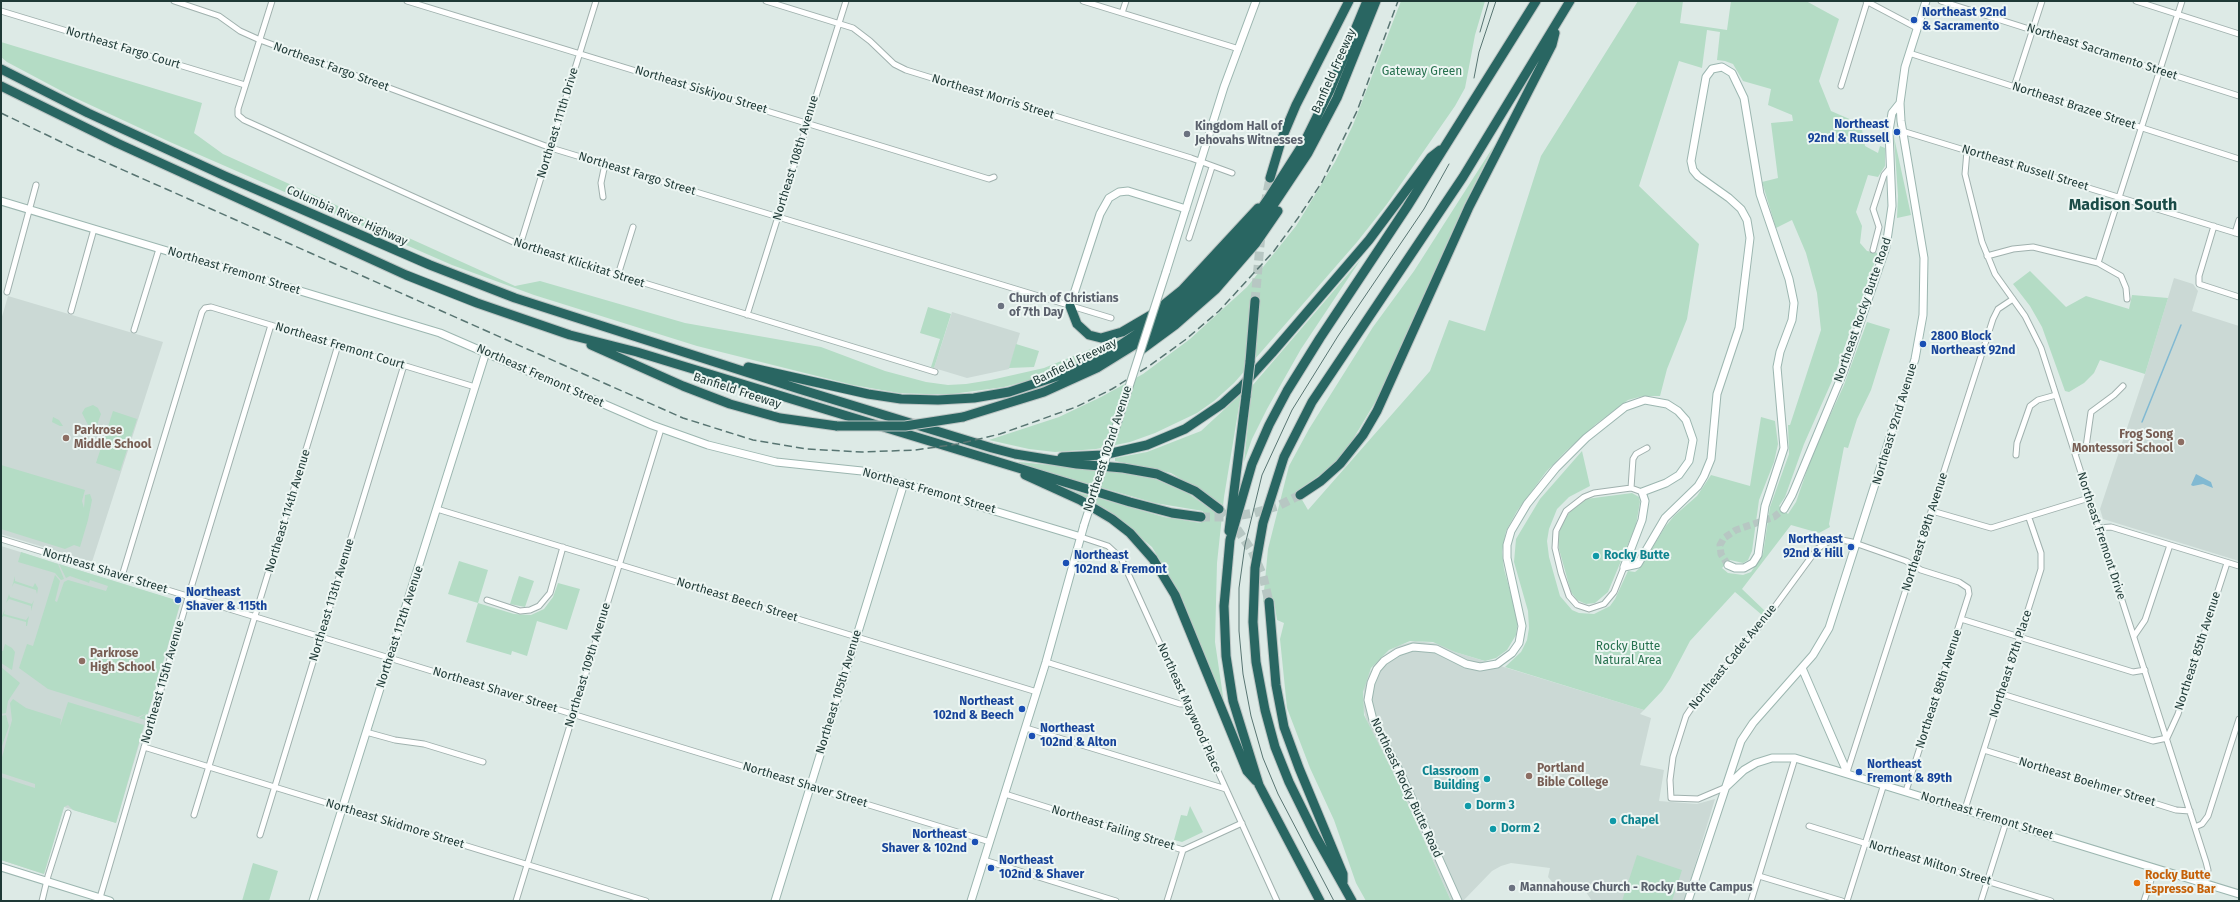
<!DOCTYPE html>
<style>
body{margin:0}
#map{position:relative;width:2240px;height:902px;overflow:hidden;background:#ddeae6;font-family:"Fira Sans",sans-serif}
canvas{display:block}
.frame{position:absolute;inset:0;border:2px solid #1e3936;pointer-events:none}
</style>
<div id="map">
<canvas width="2240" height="902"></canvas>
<div class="frame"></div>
</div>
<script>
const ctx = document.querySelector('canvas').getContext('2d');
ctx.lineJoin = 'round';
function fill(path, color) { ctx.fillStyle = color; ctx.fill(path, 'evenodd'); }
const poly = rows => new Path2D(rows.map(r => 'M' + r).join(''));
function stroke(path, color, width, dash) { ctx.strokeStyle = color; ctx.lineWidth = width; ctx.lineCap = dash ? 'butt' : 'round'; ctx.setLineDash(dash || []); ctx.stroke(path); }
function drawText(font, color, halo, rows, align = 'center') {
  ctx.font = font + ' "Fira Sans",sans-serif'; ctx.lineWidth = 4; ctx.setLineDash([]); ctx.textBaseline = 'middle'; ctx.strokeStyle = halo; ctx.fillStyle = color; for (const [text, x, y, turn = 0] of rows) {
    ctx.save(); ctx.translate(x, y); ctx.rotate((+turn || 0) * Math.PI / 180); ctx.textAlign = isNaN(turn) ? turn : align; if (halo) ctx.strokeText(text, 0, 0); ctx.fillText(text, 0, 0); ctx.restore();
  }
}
fill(poly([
 [2174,278,2193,284,2198,291,2192,311,2239,326,2239,561,2103,519,2100,509,2145,374],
 [8,296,163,342,92,562,1,534,1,320],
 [952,312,1020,333,1009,369,967,378,934,368],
 [1,546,181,602,116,823,64,807,44,874,1,860],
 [1415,641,1441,644,1455,652,1644,710,1640,714,1651,718,1640,765,1664,770,1659,801,1697,804,1715,799,1684,901,1592,901,1586,892,1555,885,1548,877,1550,868,1511,863,1501,866,1492,871,1463,901,1451,901,1398,782,1367,722,1363,708,1364,683,1376,661,1397,646]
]), '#cbd9d5');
fill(poly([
 [1401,1,1485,1,1475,35,1465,88,1455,106,1387,204,1357,242,1234,383,1214,401,1197,413,1155,433,1130,442,1096,449,1055,452,1029,449,989,440,1059,417,1101,397,1143,374,1190,339,1247,287,1296,226,1335,162,1353,125],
 [1638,1,1683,1,1680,23,1727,30,1731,1,1806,1,1839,19,1819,81,1831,111,1861,124,1865,146,1878,153,1880,146,1885,148,1885,166,1878,177,1868,175,1856,212,1862,226,1860,243,1867,251,1878,253,1835,374,1804,444,1785,497,1779,506,1788,514,1796,502,1813,453,1844,385,1867,322,1890,329,1871,390,1857,419,1848,448,1844,447,1829,524,1830,527,1819,533,1791,525,1742,589,1765,611,1762,615,1735,592,1690,641,1670,679,1662,691,1644,710,1505,667,1521,652,1527,640,1529,628,1528,611,1514,562,1516,539,1540,499,1582,451,1590,486,1569,497,1557,509,1549,529,1547,541,1549,557,1560,596,1572,610,1579,613,1594,614,1610,606,1615,599,1628,571,1635,572,1640,568,1665,527,1674,516,1697,496,1711,475,1750,486,1761,417,1775,421,1778,444,1774,462,1759,500,1752,551,1748,560,1743,563,1730,560,1722,568,1728,573,1743,575,1751,572,1763,554,1770,507,1789,454,1788,425,1790,425,1821,330,1817,293,1806,253,1792,220,1776,228,1762,182,1778,178,1771,123,1793,121,1792,115,1768,105,1771,89,1743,81,1733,64,1725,61,1717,60,1720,32,1707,30,1702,68,1679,61,1639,186,1699,244,1687,319,1667,369,1660,396,1643,396,1628,400,1596,424,1565,452,1546,472,1517,511,1506,531,1502,552,1504,569,1518,620,1516,635,1507,650,1496,658,1485,661,1455,652,1433,642,1410,641,1389,650,1371,668,1363,692,1364,715,1398,782,1451,901,1366,901,1356,883,1334,820,1310,768,1287,708,1280,639,1284,623,1277,620,1274,601,1263,602,1268,549,1289,466,1309,429,1373,327,1414,271,1495,144,1465,203,1377,399,1340,461,1297,491,1308,510,1430,371,1449,320,1485,331,1541,156],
 [1,42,202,103,194,133,223,154,515,286,540,281,685,323,821,347,885,371,926,382,948,385,966,384,991,380,1044,368,1120,337,1139,326,1138,332,1081,362,1046,376,1004,387,952,394,926,394,899,393,853,385,697,346,534,295,452,265,170,142,71,96,7,62,1,57],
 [1894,137,1911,215,1897,218,1898,196],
 [1361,259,1301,349,1267,409,1252,439,1244,462,1252,386],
 [2030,271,2066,307,2086,296,2129,309,2132,295,2168,298,2145,374,2100,360,2094,373,2084,383,2069,392,2065,391,2042,327,2030,306,2013,284],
 [928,307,951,314,934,368,931,367,940,339,920,333],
 [1016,344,1039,351,1034,367,1009,368],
 [1241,394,1224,497,1217,563,1215,642,1224,703,1181,596,1152,547,1106,509,1056,486,1164,517,1201,523,1203,511,1155,503,1019,464,1019,462,1110,471,1155,479,1189,494,1216,513,1222,504,1171,473,1115,461,1115,458,1147,452,1201,431],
 [93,405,98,408,101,414,97,425,92,427,88,425,82,413,85,408],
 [113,411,137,419,120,471,96,463],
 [53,417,59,420,63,426,60,426,52,422],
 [1,465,85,490,82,501,84,508,85,495,90,494,92,500,88,520,80,547,74,545,65,549,1,529],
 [1632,493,1639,497,1640,502,1636,525,1608,592,1595,603,1586,604,1577,600,1571,592,1559,549,1558,536,1562,523,1572,509,1586,499],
 [21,552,58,564,64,579,61,580,55,573,18,562],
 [459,561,488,570,478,603,514,614,531,615,544,609,553,597,558,583,580,589,567,630,537,621,527,656,512,651,511,655,466,642,478,603,448,594],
 [59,564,179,601,180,604,146,720,139,718,147,713,138,717,48,689,19,668,27,644,33,646,55,575,60,581,55,601,57,602,64,582,68,580,106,591,108,586,90,580,89,583,87,582,70,576,66,578],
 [15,576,15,581,33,587,35,583,38,588,37,594,36,590,14,583,12,587],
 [519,576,534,581,525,607,510,604],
 [9,594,10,597,32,604,34,600,31,611,31,606,9,599,6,603],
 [5,609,4,614,26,620,29,616,27,626,26,626,26,622,4,616,1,618],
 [5,644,12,648,15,652,12,670,1,663,1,651,3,651],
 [1,667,20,683,8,701,6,713,1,714],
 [13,699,26,708,61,719,60,726,68,702,144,725,116,823,73,810,68,805,64,807,44,874,1,860,1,777,35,788,35,784,1,773,1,761,12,720,10,703],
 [6,715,9,726,1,749,1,716],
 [1190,806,1203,832,1182,842,1174,840,1181,815,1187,816],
 [1637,855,1682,870,1672,901,1622,901],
 [253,863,278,871,269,901,242,901]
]), '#b4dcc5');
fill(poly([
 [2196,474,2211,482,2213,488,2203,484,2193,486,2191,485]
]), '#81b9d2');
stroke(poly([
 [2142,422,2181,325]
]), '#81b9d2', 1.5);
stroke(poly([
 [1728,565,1721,554,1720,545,1724,538,1736,530,1774,517,1784,509]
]), '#b7c7c3', 7, [7, 3.5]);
stroke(poly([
 [1265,204,1270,178],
 [1255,301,1261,234],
 [1219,509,1237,529,1252,551,1263,576,1269,602],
 [1201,517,1228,517,1254,513,1278,506,1300,495]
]), '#b7c7c3', 9, [9, 4.5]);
const street = poly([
 [174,1,219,16,240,31,260,40,551,148,1111,318],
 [272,1,238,109,238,115,244,120,520,245,935,372],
 [407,1,989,179,994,177],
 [766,1,853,28,870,41,894,64,906,70,1191,158,1232,173],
 [1083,1,1239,49],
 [1866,1,1917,28],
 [1941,1,2239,96],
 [2136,1,2239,34],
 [1,11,245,85],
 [1122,13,1126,1],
 [1909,53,2239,159],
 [1841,86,1867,2],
 [2014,87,2042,1],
 [1902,131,2239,234],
 [1967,151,1965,174,1982,242,1995,274,2025,316,2041,348,2206,862,2208,870,2204,884],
 [603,197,601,183,605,164],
 [2214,226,2199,276,2199,284,2239,297],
 [2235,233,2239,220],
 [1189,238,1212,167],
 [520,245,596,1],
 [1873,250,1879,227,1873,209,1884,175,1890,168],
 [1987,256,2013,249,2033,247,2098,263,2121,276,2126,288,2127,299],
 [2098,263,2182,1],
 [618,275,633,227],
 [7,292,36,185],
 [71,311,94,229],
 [747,315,846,1],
 [134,330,159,249],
 [2075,453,2086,447,2091,412,2114,395,2123,386],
 [2016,455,2017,443,2030,406,2038,400,2056,395],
 [1631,488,1633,459,1636,454,1647,448],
 [437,509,1037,692],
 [1932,511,1991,528,2089,498],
 [2098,528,2111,527,2239,566],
 [1081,537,1108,546,1121,558,1277,901],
 [1,539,990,842],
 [1624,567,1614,592,1604,604,1589,609,1577,605,1569,596,1561,573,1555,548,1556,531,1566,511,1584,497,1594,493,1631,488,1642,492],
 [122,576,202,312,205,308,211,307,475,387],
 [487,600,520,611,530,610,539,606,550,593,563,547],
 [1961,619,2133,672,2145,670],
 [2134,636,2145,620,2170,545],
 [1046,662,1180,704,1188,704],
 [2002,694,2153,741,2167,738,2178,714,2227,563],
 [1026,728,1226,789],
 [366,732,395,740,424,744,483,762],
 [144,747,646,901],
 [1984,750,2176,810,2190,811],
 [1847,772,1993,319,1998,309,2013,299],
 [1724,788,1698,799,1671,798,1670,780,1673,757,1686,716,1698,698,1765,620,1817,549,1828,542,1837,539,1852,542,1906,561,1921,570,1959,582,1968,588,1969,594,1961,619,1906,791],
 [1005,794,1183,850,1242,823],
 [1965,809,2041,569,2041,553,2029,518],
 [194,815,338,345],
 [1809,826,2051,901],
 [2195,827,2202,824,2208,816,2239,719],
 [260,835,404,365],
 [984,860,1116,901],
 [1759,876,1842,901],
 [42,901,48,876,68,813],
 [99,901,187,601,271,325],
 [516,901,661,429],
 [1167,901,1183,850],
 [1751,901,1795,758],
 [1847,901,1884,784],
 [1981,901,2006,822],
 [2144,901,2155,868]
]);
const secondary = poly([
 [1,201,440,333,652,425,708,445,776,462,862,471,1081,537],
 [1166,272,1224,87,1256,1],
 [1070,306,1100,214,1109,198,1119,192,1128,191,1186,209],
 [1114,433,1118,421],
 [1784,509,1792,495,1843,373,1886,247,1892,206,1889,131,1892,113,1900,103],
 [1802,668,1847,772],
 [1726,787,1744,770,1756,763,1772,758,1795,758,2239,894],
 [1,867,110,901],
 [313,901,486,352],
 [775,901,904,483],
 [971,901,1046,662,1084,525],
 [1458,901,1401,774,1373,720,1368,700,1371,683,1377,669,1384,661,1398,652,1413,647,1436,649,1466,664,1480,667,1497,664,1512,653,1519,643,1522,626,1507,558,1507,545,1511,531,1527,504,1556,468,1586,438,1625,407,1645,400,1667,404,1678,411,1686,420,1693,440,1689,461,1679,475,1666,483,1642,492,1645,501,1642,520,1624,567,1638,564,1665,518,1698,486,1704,476,1711,459,1717,394,1739,328,1750,238,1747,220,1741,209,1729,198,1698,176,1693,170,1691,161,1706,77,1712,69,1722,67,1732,73,1744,98,1760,194,1789,279,1794,303,1792,320,1780,352,1777,367,1784,448,1765,506,1758,555,1753,563,1744,568,1735,568,1728,565],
 [1688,901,1741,741,1753,723,1813,655,1829,628,1915,359,1923,315,1924,258,1901,121,1900,103,1905,67,1926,1]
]);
const highway = poly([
 [1,69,88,113,225,176,430,265,515,298,799,389,992,448,1015,454,1077,464,1123,468,1157,474,1195,491,1219,509],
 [1,86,117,143,406,275,477,303,570,335,637,352,1130,502,1172,513,1201,517],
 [1270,178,1282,138,1296,105,1349,1],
 [1070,306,1077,324,1089,335,1101,338,1122,332,1151,315,1182,290,1258,208],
 [591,345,683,386,730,404,780,418,837,426],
 [1141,350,1175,325,1216,289,1256,243,1278,211],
 [1250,362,1255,301],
 [748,367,868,394,901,399,938,400,974,398,1009,392,1073,371,1107,354,1162,317,1216,266,1245,232,1270,196,1305,141,1330,90,1367,1],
 [963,417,1044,392,1097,368,1147,337,1212,282,1258,228,1308,153,1337,98,1376,1],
 [1062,457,1103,455,1147,445,1185,429,1222,404,1242,386,1272,353,1369,240,1431,157,1440,150],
 [1025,475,1080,500,1112,519,1130,533,1153,559,1175,595,1247,771,1256,781],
 [1300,495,1321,481,1340,464,1363,435,1377,411,1469,207,1552,45,1555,33],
 [1229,531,1246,396],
 [1269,602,1276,685,1284,727,1299,768,1343,874,1343,882],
 [1320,901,1259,785,1233,701,1226,656,1224,606,1230,540,1252,464,1269,425,1287,391,1320,338,1407,207,1536,1],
 [1352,901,1315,835,1289,782,1275,747,1265,710,1256,662,1253,622,1255,568,1263,523,1284,457,1312,402,1463,177,1570,1]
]);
stroke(street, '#a0b1ae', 7);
stroke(secondary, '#9cb6b0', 9);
stroke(highway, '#bcc4c3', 11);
stroke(street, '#fff', 5);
stroke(secondary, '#fff', 7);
stroke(highway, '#296662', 9);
stroke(poly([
 [1480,32,1489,1],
 [1474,78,1479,52,1496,1],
 [1334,901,1278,794,1263,758,1251,716,1243,674,1239,631,1239,588,1245,545,1262,475,1292,410,1338,336,1424,209,1449,164]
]), '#587572', 1);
stroke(poly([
 [1,113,78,150,683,418,753,440,807,449,862,452,915,450,958,444,1000,434,1076,407,1112,389,1149,366,1185,340,1219,311,1274,251,1298,218,1322,182,1357,111,1398,1]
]), '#587572', 1.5, [8, 4]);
const secondaryBridge = poly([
 [1118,421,1166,272],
 [1084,525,1114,433]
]);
const highwayBridge = poly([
 [1246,396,1250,362],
 [837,426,905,426,963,417]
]);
stroke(secondaryBridge, '#9cb6b0', 9, []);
stroke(highwayBridge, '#bcc4c3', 11, []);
stroke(secondaryBridge, '#fff', 7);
stroke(highwayBridge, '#296662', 9);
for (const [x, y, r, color] of [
 [1914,20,4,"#1a4fb4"],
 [1897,132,4,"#1a4fb4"],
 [1187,134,4,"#6b7280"],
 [1001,306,4,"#6b7280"],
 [1923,344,4,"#1a4fb4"],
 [66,438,4,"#8d6e63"],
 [2181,442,4,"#8d6e63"],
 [1851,547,4,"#1a4fb4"],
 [1596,556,4,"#0f9aa8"],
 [1066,563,4,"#1a4fb4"],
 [178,600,4,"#1a4fb4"],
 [82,661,4,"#8d6e63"],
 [1022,709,4,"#1a4fb4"],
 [1032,736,4,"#1a4fb4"],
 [1859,772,4,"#1a4fb4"],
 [1529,776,4,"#8d6e63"],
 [1487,779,4,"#0f9aa8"],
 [1468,806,4,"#0f9aa8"],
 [1613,821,4,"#0f9aa8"],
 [1493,829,4,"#0f9aa8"],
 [975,842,4,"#1a4fb4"],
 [991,868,4,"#1a4fb4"],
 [2137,883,4,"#e8710a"],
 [1512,888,4,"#6b7280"]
]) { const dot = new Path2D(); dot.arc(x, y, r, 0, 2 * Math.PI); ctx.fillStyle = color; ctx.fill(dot); stroke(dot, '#edf6f3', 1.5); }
drawText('bold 12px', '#164399', '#edf6f3', [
 ["Northeast 92nd",1922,13],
 ["& Sacramento",1922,27],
 ["Northeast",1889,125,"right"],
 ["92nd & Russell",1889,139,"right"],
 ["2800 Block",1931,337],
 ["Northeast 92nd",1931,351],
 ["Northeast",1843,540,"right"],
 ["92nd & Hill",1843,554,"right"],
 ["Northeast",1074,556],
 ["102nd & Fremont",1074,570],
 ["Northeast",186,593],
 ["Shaver & 115th",186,607],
 ["Northeast",1014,702,"right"],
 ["102nd & Beech",1014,716,"right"],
 ["Northeast",1040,729],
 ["102nd & Alton",1040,743],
 ["Northeast",1867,765],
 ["Fremont & 89th",1867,779],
 ["Northeast",967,835,"right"],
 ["Shaver & 102nd",967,849,"right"],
 ["Northeast",999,861],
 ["102nd & Shaver",999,875]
], 'left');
drawText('12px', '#1e3936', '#edf6f3', [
 ["Northeast Fargo Court",123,48,17],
 ["Northeast Sacramento Street",2102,52,18],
 ["Northeast Fargo Street",331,67,20],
 ["Banfield Freeway",1334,71,-66],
 ["Northeast Siskiyou Street",701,90,17],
 ["Northeast Morris Street",993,97,17],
 ["Northeast Brazee Street",2074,106,18],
 ["Northeast 111th Drive",558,123,-73],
 ["Northeast 108th Avenue",796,158,-73],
 ["Northeast Russell Street",2025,168,17],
 ["Northeast Fargo Street",637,174,17],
 ["Columbia River Highway",347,216,24],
 ["Northeast Klickitat Street",579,263,18],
 ["Northeast Fremont Street",234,271,17],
 ["Northeast Rocky Butte Road",1863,310,-71],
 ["Northeast Fremont Court",340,346,17],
 ["Banfield Freeway",1075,362,-26],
 ["Northeast Fremont Street",540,376,24],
 ["Banfield Freeway",737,391,18],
 ["Northeast 92nd Avenue",1895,424,-73],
 ["Northeast 102nd Avenue",1108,449,-72],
 ["Northeast Fremont Street",929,491,16],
 ["Northeast 114th Avenue",288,511,-73],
 ["Northeast 89th Avenue",1925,532,-72],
 ["Northeast Fremont Drive",2101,536,72],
 ["Northeast Shaver Street",105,571,17],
 ["Northeast 113th Avenue",332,600,-73],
 ["Northeast Beech Street",737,600,17],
 ["Northeast 112th Avenue",400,627,-72],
 ["Northeast 85th Avenue",2198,651,-72],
 ["Northeast Cadet Avenue",1733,657,-51],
 ["Northeast 87th Place",2011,664,-72],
 ["Northeast 109th Avenue",588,665,-73],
 ["Northeast 115th Avenue",163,682,-74],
 ["Northeast 88th Avenue",1939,689,-72],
 ["Northeast Shaver Street",495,690,17],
 ["Northeast 105th Avenue",839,692,-73],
 ["Northeast Maywood Place",1189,708,66],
 ["Northeast Boehmer Street",2087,782,17],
 ["Northeast Shaver Street",805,785,17],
 ["Northeast Rocky Butte Road",1406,788,65],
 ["Northeast Fremont Street",1987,816,17],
 ["Northeast Skidmore Street",395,824,17],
 ["Northeast Failing Street",1113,828,17],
 ["Northeast Milton Street",1930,863,17]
]);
drawText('12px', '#27714f', '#edf6f3', [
 ["Gateway Green",1422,72],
 ["Rocky Butte",1628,647],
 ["Natural Area",1628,661]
]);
drawText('bold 12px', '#5b616d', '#edf6f3', [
 ["Kingdom Hall of",1195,127],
 ["Jehovahs Witnesses",1195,141],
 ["Church of Christians",1009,299],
 ["of 7th Day",1009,313],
 ["Mannahouse Church - Rocky Butte Campus",1520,888]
], 'left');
drawText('bold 12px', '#785e54', '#edf6f3', [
 ["Parkrose",74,431],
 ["Middle School",74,445],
 ["Frog Song",2173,435,"right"],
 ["Montessori School",2173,449,"right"],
 ["Parkrose",90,654],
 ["High School",90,668],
 ["Portland",1537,769],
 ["Bible College",1537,783]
], 'left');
drawText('bold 12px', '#0d838f', '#edf6f3', [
 ["Rocky Butte",1604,556],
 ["Classroom",1479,772,"right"],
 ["Building",1479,786,"right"],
 ["Dorm 3",1476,806],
 ["Chapel",1621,821],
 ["Dorm 2",1501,829]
], 'left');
drawText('bold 12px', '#c56008', '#edf6f3', [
 ["Rocky Butte",2145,876],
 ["Espresso Bar",2145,890]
], 'left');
drawText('bold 16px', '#1a4b47', '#edf6f3', [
 ["Madison South",2123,206]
]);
</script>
